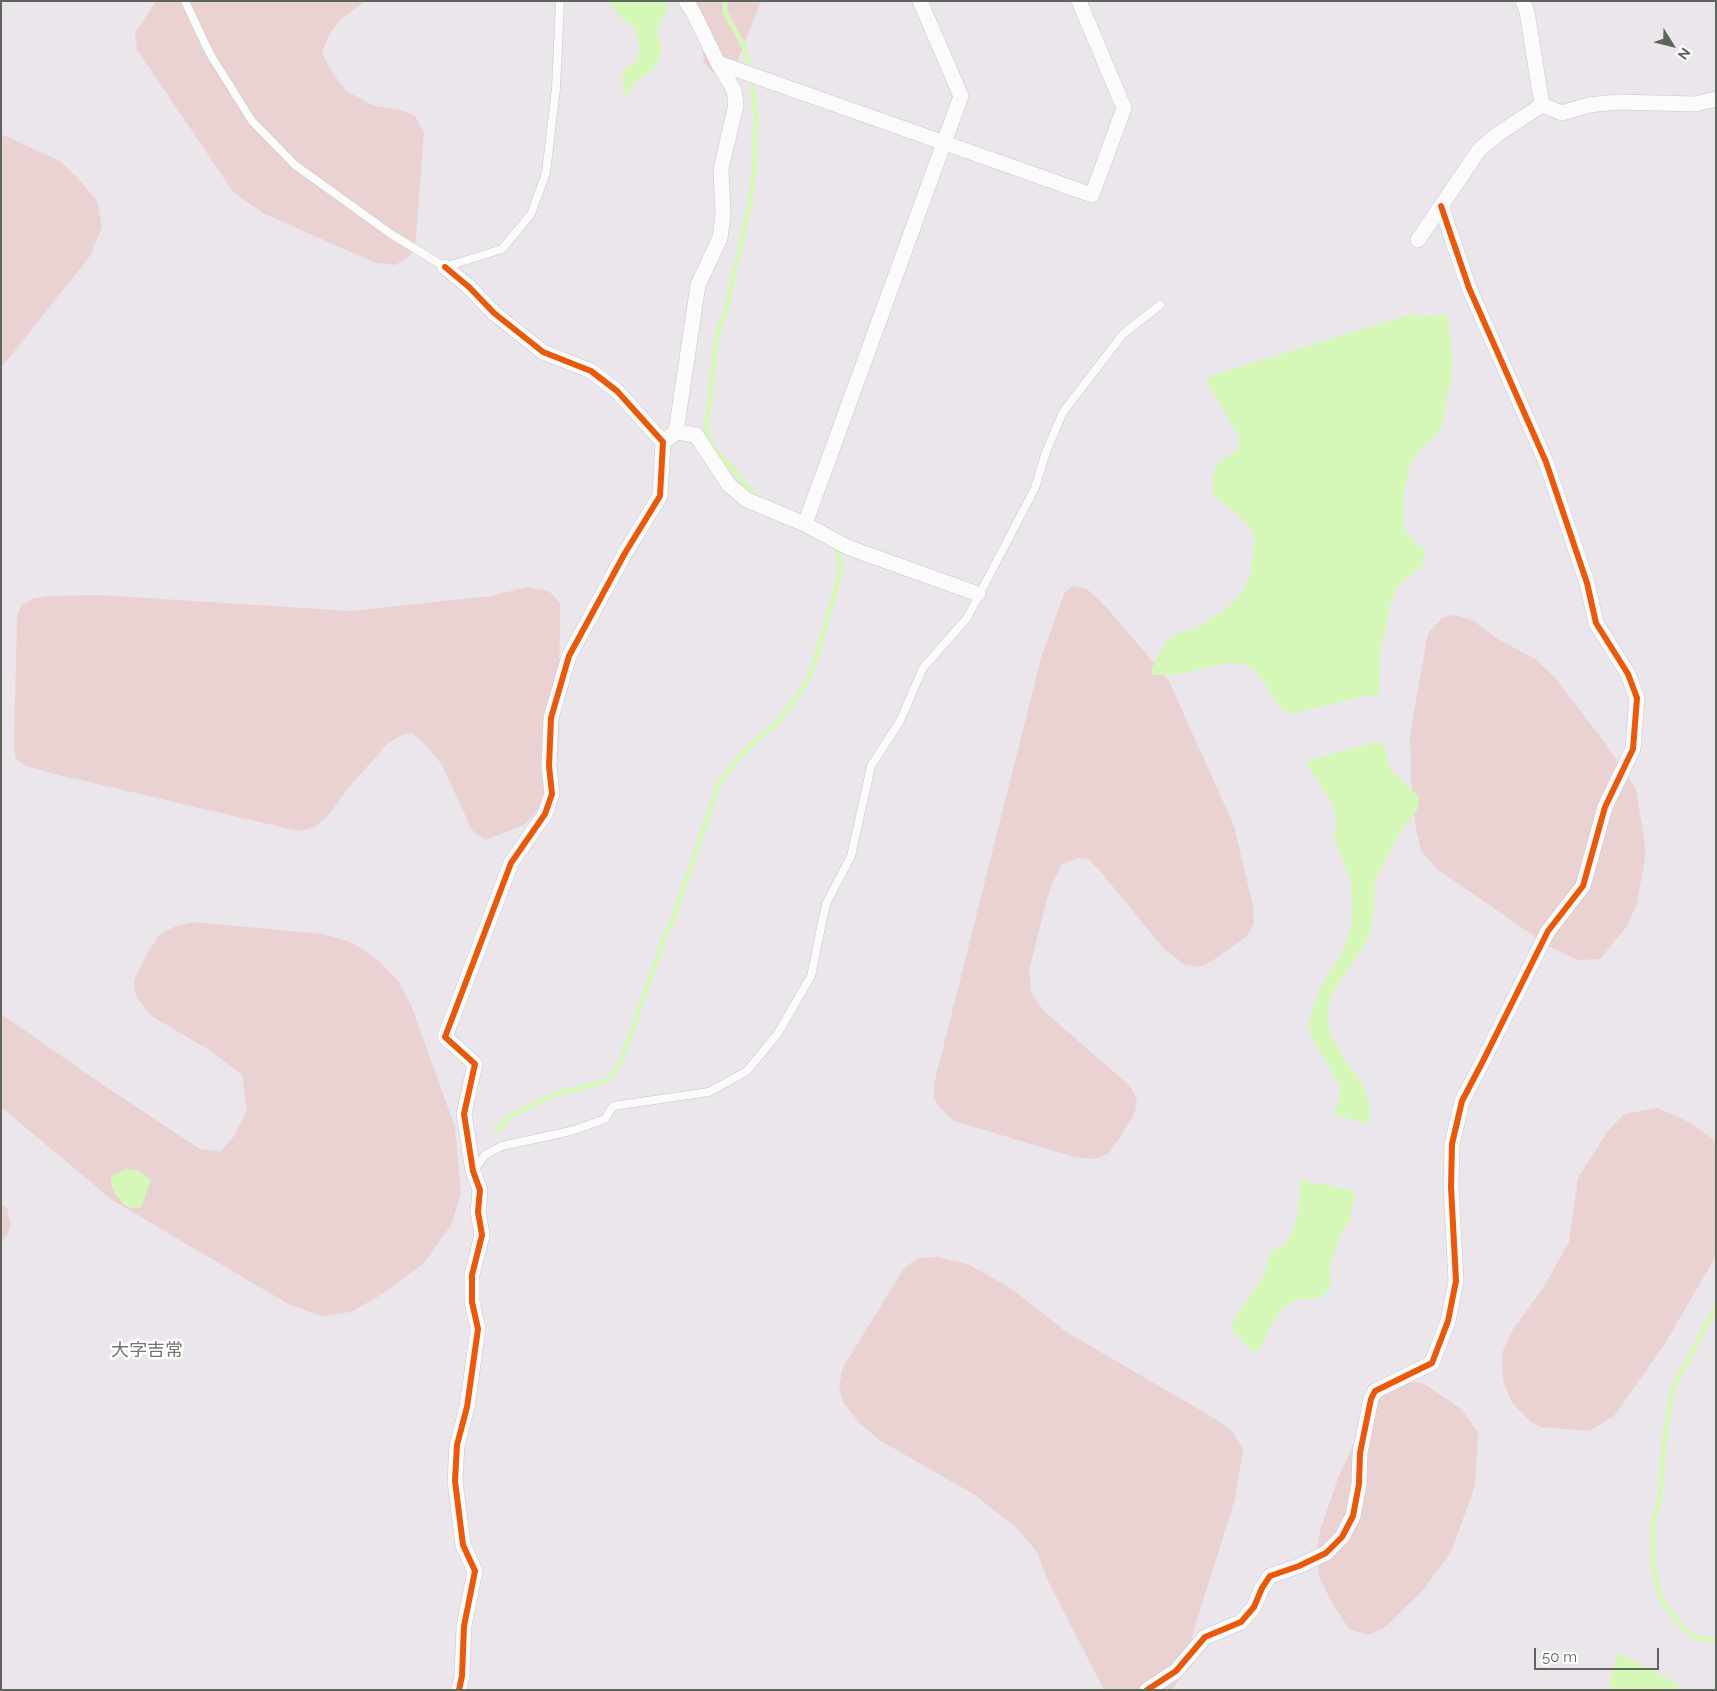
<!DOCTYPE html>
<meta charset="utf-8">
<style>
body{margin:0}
#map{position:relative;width:1717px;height:1691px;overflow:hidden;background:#ebe5ec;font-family:Raleway,sans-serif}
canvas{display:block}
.frame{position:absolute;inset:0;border:2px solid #5e655b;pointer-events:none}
.north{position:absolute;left:1647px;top:20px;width:50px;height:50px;-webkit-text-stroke:4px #fff;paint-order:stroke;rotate:126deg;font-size:14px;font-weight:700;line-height:20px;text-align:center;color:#5e655b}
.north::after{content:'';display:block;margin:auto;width:18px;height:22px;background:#5e655b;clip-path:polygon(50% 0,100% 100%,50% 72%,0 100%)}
.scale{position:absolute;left:1534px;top:1648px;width:125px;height:22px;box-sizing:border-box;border:2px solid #5e655b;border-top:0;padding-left:6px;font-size:15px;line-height:18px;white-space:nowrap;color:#5e655b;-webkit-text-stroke:4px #fff;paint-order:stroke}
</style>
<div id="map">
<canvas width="1717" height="1691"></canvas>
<div class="frame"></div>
<div class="north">N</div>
<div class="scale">50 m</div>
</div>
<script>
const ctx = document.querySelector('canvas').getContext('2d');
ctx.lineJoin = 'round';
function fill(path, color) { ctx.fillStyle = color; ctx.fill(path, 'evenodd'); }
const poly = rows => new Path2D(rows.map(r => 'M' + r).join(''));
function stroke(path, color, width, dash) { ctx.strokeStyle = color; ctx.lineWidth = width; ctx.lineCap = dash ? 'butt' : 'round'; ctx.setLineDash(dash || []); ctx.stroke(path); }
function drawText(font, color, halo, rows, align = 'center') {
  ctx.font = font + ' Raleway,"Noto Sans JP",sans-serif'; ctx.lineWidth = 5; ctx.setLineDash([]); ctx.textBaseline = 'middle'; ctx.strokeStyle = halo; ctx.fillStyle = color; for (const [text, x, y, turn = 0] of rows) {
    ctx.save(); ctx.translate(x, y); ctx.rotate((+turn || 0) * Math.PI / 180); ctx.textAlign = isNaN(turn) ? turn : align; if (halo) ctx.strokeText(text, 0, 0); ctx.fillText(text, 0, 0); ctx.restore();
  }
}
fill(poly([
 [156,1,365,1,340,20,329,35,322,53,332,72,346,91,374,106,401,110,415,116,424,133,415,247,408,258,395,265,373,262,263,213,233,192,137,49,135,33],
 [697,1,761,1,739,57,733,68,723,76,713,72,704,63],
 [1,134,60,161,75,175,97,201,102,227,90,256,1,368],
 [1072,586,1087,589,1106,607,1169,681,1234,826,1253,906,1254,924,1246,937,1212,961,1199,967,1185,965,1164,949,1101,872,1088,859,1079,858,1062,864,1050,888,1029,970,1031,993,1044,1011,1129,1085,1137,1099,1135,1112,1119,1139,1108,1154,1094,1159,1075,1157,954,1121,939,1107,934,1098,934,1084,1041,658,1064,594],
 [527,587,549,591,560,603,559,740,556,777,538,809,524,825,485,840,472,830,442,765,429,748,412,733,402,735,388,743,350,786,326,818,312,828,298,831,55,774,26,766,16,759,14,747,17,616,21,606,31,599,48,596,99,595,351,611,491,596],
 [1452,615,1472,620,1499,640,1534,658,1555,678,1602,739,1636,789,1646,852,1637,904,1627,926,1600,959,1578,960,1550,947,1437,869,1421,851,1416,829,1411,779,1410,734,1428,633,1442,618],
 [193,922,323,934,353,943,378,960,398,981,411,1005,455,1127,461,1194,451,1225,423,1264,376,1298,350,1312,322,1316,290,1305,112,1200,1,1107,1,1014,106,1087,200,1149,220,1152,232,1139,247,1110,242,1075,209,1050,150,1015,136,996,134,980,146,956,158,936,174,927],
 [1657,1108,1691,1123,1716,1141,1716,1256,1664,1345,1614,1416,1589,1431,1541,1427,1532,1423,1512,1403,1503,1380,1502,1353,1513,1329,1542,1290,1569,1242,1578,1178,1608,1131,1624,1114],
 [1,1204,7,1208,11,1224,7,1236,1,1242],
 [937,1257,968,1264,1012,1289,1065,1331,1217,1420,1233,1432,1243,1450,1235,1499,1195,1626,1184,1672,1172,1690,1104,1690,1048,1581,1037,1552,1019,1530,975,1495,881,1441,860,1424,843,1402,839,1386,843,1367,905,1267,918,1258],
 [1391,1380,1423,1383,1461,1409,1478,1432,1475,1486,1451,1552,1423,1590,1384,1628,1368,1635,1349,1629,1332,1603,1319,1577,1317,1555,1320,1531,1338,1478,1380,1388]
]), '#ead2d2');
fill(poly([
 [608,1,664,1,668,12,660,21,658,28,658,37,661,46,660,58,651,72,633,83,630,92,625,98,622,78,623,72,627,67,638,61,639,57,638,42,635,28,620,17],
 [1415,313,1422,317,1447,314,1453,358,1452,374,1442,426,1435,437,1420,450,1410,465,1404,490,1404,528,1414,541,1425,550,1424,561,1420,569,1399,584,1391,602,1380,655,1379,696,1366,696,1290,714,1279,706,1259,675,1245,664,1229,663,1174,675,1153,675,1151,669,1166,641,1176,634,1196,628,1227,608,1244,590,1250,574,1255,540,1252,531,1244,520,1214,495,1212,490,1214,470,1220,462,1237,450,1240,439,1207,382,1209,376],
 [1376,742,1382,743,1386,749,1387,759,1392,771,1418,796,1419,803,1417,810,1398,836,1375,881,1374,910,1370,934,1364,946,1330,996,1328,1014,1330,1033,1343,1057,1361,1082,1367,1094,1370,1112,1369,1124,1334,1115,1339,1098,1340,1087,1327,1063,1311,1037,1309,1022,1313,1007,1322,984,1343,951,1351,927,1352,903,1351,882,1334,838,1336,822,1334,806,1305,761],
 [125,1169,137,1170,151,1179,141,1208,131,1208,124,1205,114,1192,111,1184,111,1177],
 [1301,1180,1355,1191,1350,1220,1340,1235,1333,1259,1330,1264,1331,1287,1321,1298,1302,1299,1290,1303,1282,1310,1271,1325,1260,1349,1257,1352,1251,1351,1235,1334,1232,1327,1233,1320,1264,1275,1268,1259,1271,1251,1286,1244,1295,1225,1298,1212],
 [1618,1653,1680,1685,1676,1690,1608,1690]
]), '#d5f7b8');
stroke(poly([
 [725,1,725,12,744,47,751,74,757,126,755,129,755,161,750,202,724,318,720,323,716,343,706,430,712,446,758,499],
 [496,1131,511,1116,552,1095,596,1084,609,1079,620,1064,667,930,671,925,718,786,736,761,754,742,777,723,807,682,815,660,834,597,841,566,835,544],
 [1716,1306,1672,1390,1664,1442,1660,1496,1653,1522,1653,1566,1661,1600,1683,1628,1694,1637,1716,1641]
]), '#d5f7b8', 5);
const lane = poly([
 [185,1,210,54,252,121,295,165,391,234,445,267,502,249,531,214,546,173,556,88,560,1],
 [474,1170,485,1155,502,1146,571,1131,605,1119,613,1106,709,1092,747,1071,778,1033,811,976,826,904,851,856,871,766,900,721,923,668,967,618,1035,488,1046,452,1063,412,1123,334,1160,305]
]);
const street = poly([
 [1523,1,1527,12,1542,105],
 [718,63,1092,195,1124,108,1079,1],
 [1542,105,1562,113,1589,105,1617,102,1695,104,1716,99],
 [1418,240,1479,150,1498,134,1542,105],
 [445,267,469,287,494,313,543,352,591,371,617,391,663,442,660,496,625,553,569,656,551,718,549,766,552,794,545,814,511,863,445,1037,475,1064,464,1114,473,1171,480,1190,478,1212,482,1235,472,1275,472,1302,478,1329,467,1407,457,1445,455,1481,463,1545,475,1571,464,1626,462,1676,459,1690],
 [676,432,696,435,729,485,747,500,805,524,847,547,978,594],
 [663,442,676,432,698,285,720,238,723,215,721,169,736,105,734,90,718,63,693,12,686,1],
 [805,524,961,96,920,1],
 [1147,1690,1176,1671,1205,1637,1241,1622,1254,1607,1262,1588,1270,1576,1299,1566,1326,1553,1342,1537,1353,1516,1359,1484,1360,1453,1371,1399,1375,1391,1432,1363,1448,1321,1456,1281,1451,1187,1452,1144,1462,1101,1484,1059,1548,931,1583,886,1605,807,1633,749,1637,698,1628,674,1596,623,1587,583,1546,462,1469,288,1441,206]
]);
stroke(lane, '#c7c7c6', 9);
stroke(street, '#c7c7c6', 16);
stroke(lane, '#fcfbfc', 8);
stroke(street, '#fcfbfc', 15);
stroke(poly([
 [445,267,469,287,494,313,543,352,591,371,617,391,663,442,660,496,625,553,569,656,551,718,549,766,552,794,545,814,511,863,445,1037,475,1064,464,1114,473,1171,480,1190,478,1212,482,1235,472,1275,472,1302,478,1329,467,1407,457,1445,455,1481,463,1545,475,1571,464,1626,462,1676,459,1690],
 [1147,1690,1176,1671,1205,1637,1241,1622,1254,1607,1262,1588,1270,1576,1299,1566,1326,1553,1342,1537,1353,1516,1359,1484,1360,1453,1371,1399,1375,1391,1432,1363,1448,1321,1456,1281,1451,1187,1452,1144,1462,1101,1484,1059,1548,931,1583,886,1605,807,1633,749,1637,698,1628,674,1596,623,1587,583,1546,462,1469,288,1441,206]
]), '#e8590c', 6);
drawText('18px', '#70776b', '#fff', [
 ["大字吉常",147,1351]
]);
</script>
